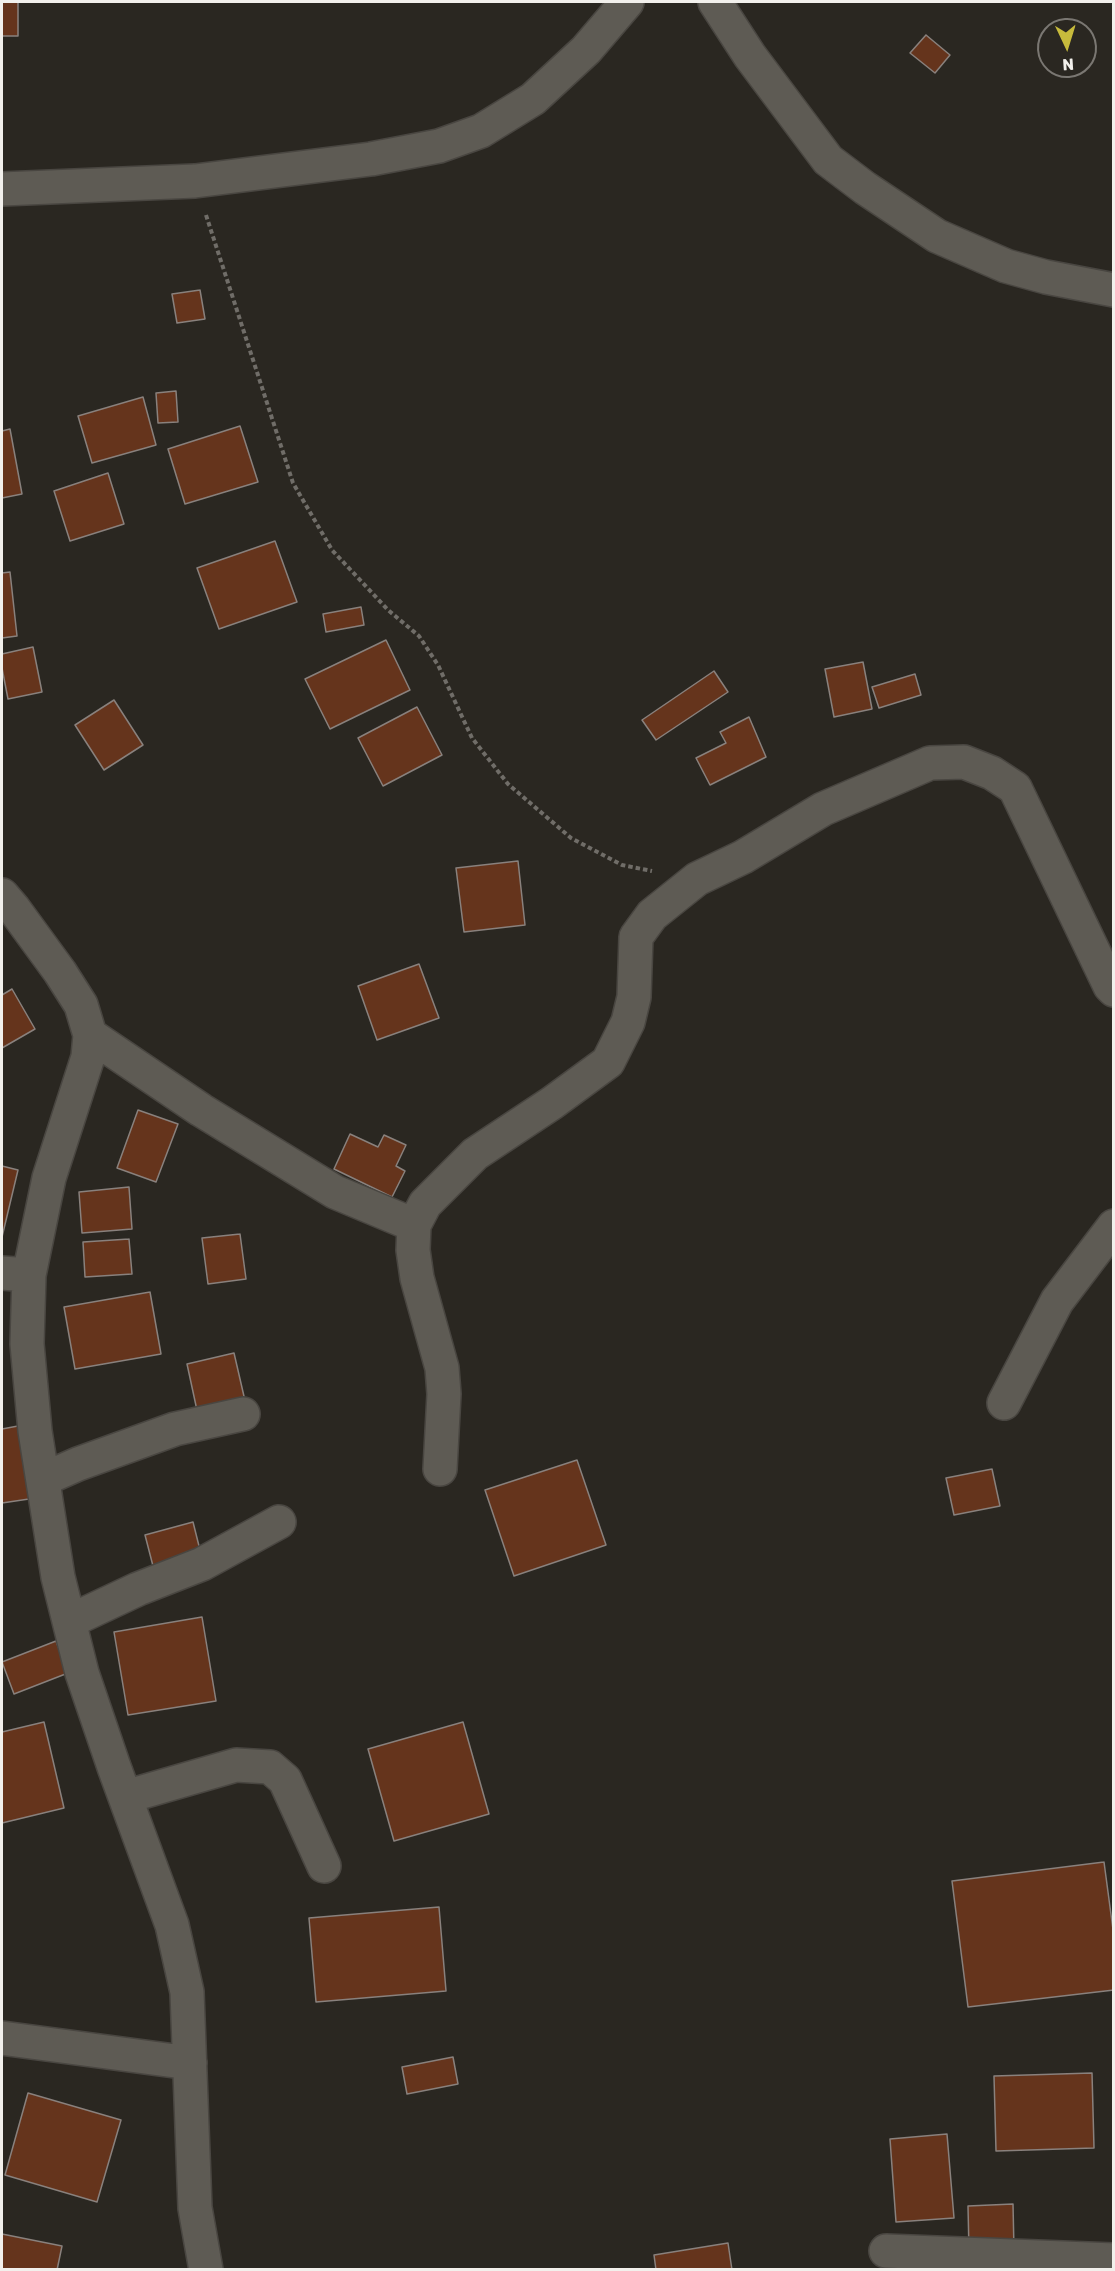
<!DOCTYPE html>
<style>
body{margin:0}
#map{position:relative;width:1115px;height:2271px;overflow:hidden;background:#2a2721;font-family:Rubik,sans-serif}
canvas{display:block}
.frame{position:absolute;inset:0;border:3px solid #f2f0ec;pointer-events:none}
.north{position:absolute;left:1037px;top:18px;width:60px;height:60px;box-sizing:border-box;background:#2a2721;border:2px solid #7a7772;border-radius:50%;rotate:176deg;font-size:16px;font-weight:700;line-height:24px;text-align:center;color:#f2f0ec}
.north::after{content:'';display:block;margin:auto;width:21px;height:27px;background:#c7bb3c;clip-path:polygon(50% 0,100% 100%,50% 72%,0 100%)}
</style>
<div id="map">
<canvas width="1115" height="2271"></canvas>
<div class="frame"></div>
<div class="north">N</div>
</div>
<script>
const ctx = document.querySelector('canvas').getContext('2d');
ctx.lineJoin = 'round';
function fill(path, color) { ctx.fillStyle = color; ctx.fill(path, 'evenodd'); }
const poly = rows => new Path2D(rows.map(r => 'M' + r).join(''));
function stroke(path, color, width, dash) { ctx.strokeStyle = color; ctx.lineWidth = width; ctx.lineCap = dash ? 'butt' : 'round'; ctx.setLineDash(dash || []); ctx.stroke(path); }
const building = poly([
 [2,2,18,2,18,36,2,36,2,2],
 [926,35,950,55,935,73,910,53,926,35],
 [200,290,205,319,177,323,172,294,200,290],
 [176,391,178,422,158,423,156,393,176,391],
 [143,397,156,445,92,463,78,416,143,397],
 [240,426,258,482,185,504,168,449,240,426],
 [10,429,22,494,2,498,2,431,10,429],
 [108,473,124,524,70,541,54,491,108,473],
 [275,541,297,602,219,629,197,568,275,541],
 [10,572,17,636,2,638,2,573,10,572],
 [361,607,364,625,326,632,323,614,361,607],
 [386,640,410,690,330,729,305,679,386,640],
 [33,647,42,692,8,699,2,668,2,654,33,647],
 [863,662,872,709,834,717,825,669,863,662],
 [714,671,728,692,656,740,642,720,714,671],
 [915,674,921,695,879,708,872,687,915,674],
 [114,700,143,745,104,770,75,725,114,700],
 [417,707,442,755,383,786,358,738,417,707],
 [749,717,766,757,710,785,696,758,726,743,720,732,749,717],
 [518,861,525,925,464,932,456,868,518,861],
 [419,964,439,1018,377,1040,358,986,419,964],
 [12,989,35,1029,2,1048,2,995,12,989],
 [138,1110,178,1124,156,1182,117,1168,138,1110],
 [350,1134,378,1147,384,1135,406,1145,396,1166,405,1171,392,1197,334,1169,350,1134],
 [2,1166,18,1170,2,1237,2,1166],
 [129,1187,132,1229,82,1233,79,1192,129,1187],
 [240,1234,246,1279,208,1284,202,1238,240,1234],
 [129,1239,132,1274,85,1277,83,1242,129,1239],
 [150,1292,161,1354,75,1369,64,1307,150,1292],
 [234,1353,246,1405,198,1415,187,1364,234,1353],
 [18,1426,29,1499,2,1503,2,1429,18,1426],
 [577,1460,606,1545,514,1576,485,1490,577,1460],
 [992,1469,1000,1506,954,1515,946,1478,992,1469],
 [193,1522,201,1554,153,1566,145,1535,193,1522],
 [202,1617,216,1701,128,1715,114,1632,202,1617],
 [56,1641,68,1673,14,1694,2,1662,56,1641],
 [44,1722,64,1808,2,1823,2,1732,44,1722],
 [463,1722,489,1814,394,1841,368,1749,463,1722],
 [1104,1862,1114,1937,1114,1990,968,2007,952,1881,1104,1862],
 [439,1907,446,1991,316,2002,309,1918,439,1907],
 [453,2057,458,2084,407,2094,402,2067,453,2057],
 [1092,2073,1094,2148,996,2151,994,2076,1092,2073],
 [28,2093,121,2120,97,2202,5,2175,28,2093],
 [947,2134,954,2218,896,2222,890,2139,947,2134],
 [1013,2204,1014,2250,969,2252,968,2206,1013,2204],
 [2,2234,62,2246,57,2270,2,2270,2,2234],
 [728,2243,732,2270,656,2270,654,2255,728,2243]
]);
fill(building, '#65341c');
stroke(building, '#89817d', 1.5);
const minor = poly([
 [715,2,750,56,828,160,865,188,937,236,1006,266,1046,277,1114,290],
 [2,189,195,181,371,159,439,146,481,131,533,99,586,50,627,2],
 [2,895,14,909,60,972,81,1005,90,1035,88,1057,49,1178,29,1275,27,1344,35,1431,58,1577,82,1673,114,1767,172,1925,187,1992,195,2208,206,2270],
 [90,1035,201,1110,335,1192,414,1225],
 [2,1273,29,1275],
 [1004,1403,1057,1301,1114,1226],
 [440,1469,444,1394,442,1368,417,1278,413,1250,414,1225,425,1204,475,1154,552,1103,608,1062,628,1022,634,997,636,937,652,915,697,879,743,857,823,809,930,763,964,762,992,773,1015,788,1110,986,1114,990],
 [44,1479,78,1464,175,1429,243,1414],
 [70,1621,138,1589,202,1564,279,1522],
 [125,1797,236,1765,270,1767,285,1780,324,1866],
 [2,2038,190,2063],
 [886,2251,1114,2260]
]);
stroke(minor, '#494641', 36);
stroke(poly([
 [206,215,293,483,332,550,388,610,419,636,438,665,472,738,508,784,571,838,622,865,652,871]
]), '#706d68', 4, [4.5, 3]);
stroke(minor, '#5e5b54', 33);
</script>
